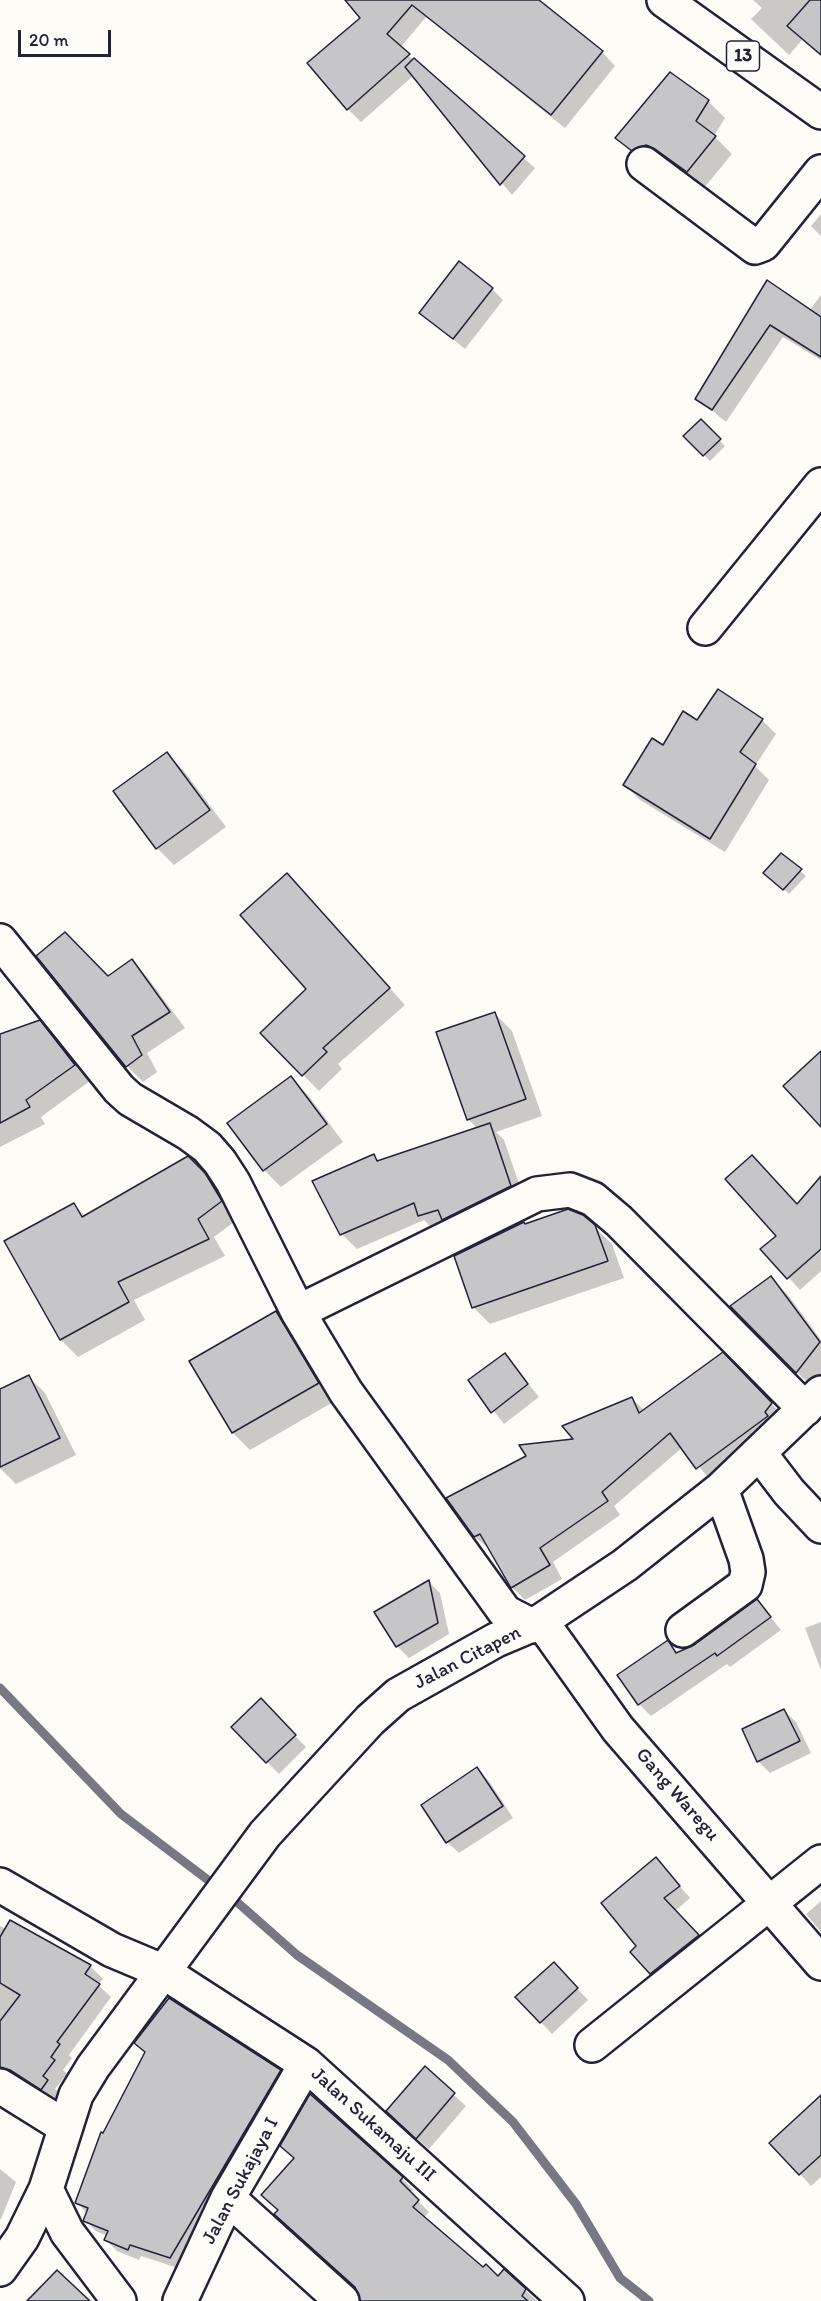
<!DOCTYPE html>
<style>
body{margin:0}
#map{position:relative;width:821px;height:2301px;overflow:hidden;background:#fdfcf7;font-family:Itim,sans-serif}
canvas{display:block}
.scale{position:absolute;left:18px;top:30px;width:93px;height:27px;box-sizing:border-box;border:3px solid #22223b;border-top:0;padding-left:8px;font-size:18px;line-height:21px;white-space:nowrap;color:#22223b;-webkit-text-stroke:4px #fdfcf7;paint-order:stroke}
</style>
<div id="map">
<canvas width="821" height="2301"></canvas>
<div class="scale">20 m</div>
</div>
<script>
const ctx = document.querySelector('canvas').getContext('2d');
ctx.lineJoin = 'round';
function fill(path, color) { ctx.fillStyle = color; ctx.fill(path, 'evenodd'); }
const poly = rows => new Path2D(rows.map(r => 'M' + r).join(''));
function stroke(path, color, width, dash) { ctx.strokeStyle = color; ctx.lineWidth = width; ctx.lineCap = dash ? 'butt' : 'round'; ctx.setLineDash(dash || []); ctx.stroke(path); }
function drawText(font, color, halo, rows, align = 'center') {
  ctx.font = font + ' Itim,sans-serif'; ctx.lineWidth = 4.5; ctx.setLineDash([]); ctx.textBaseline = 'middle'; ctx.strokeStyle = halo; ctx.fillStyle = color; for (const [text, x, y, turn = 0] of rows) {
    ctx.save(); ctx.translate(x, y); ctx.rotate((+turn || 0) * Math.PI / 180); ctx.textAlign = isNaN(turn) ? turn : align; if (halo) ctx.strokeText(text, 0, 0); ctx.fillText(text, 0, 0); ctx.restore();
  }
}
fill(poly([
 [348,0,527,0,602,52,615,66,565,128,426,17,400,48,535,168,512,195,413,76,361,122,348,109,362,18],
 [753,0,821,0,821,56,802,40,789,55,751,19,762,8],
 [708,101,725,118,714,136,732,154,704,188,673,165,634,155,617,138],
 [821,214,821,236,811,226],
 [767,282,809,311,821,295,821,360,783,337,726,422,697,398],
 [492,289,503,300,465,349,421,313],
 [701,421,725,446,710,461,685,436],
 [762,720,776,734,755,766,769,780,725,852,640,800,625,785,663,747,697,723],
 [167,754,184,771,226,827,174,865,157,848],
 [781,855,806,876,789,894,771,878],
 [287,875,405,1005,338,1064,342,1069,319,1091,262,1033,308,989],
 [131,961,147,977,185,1028,147,1053,157,1072,143,1082,127,1066,108,978],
 [495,1014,512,1031,542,1116,496,1132,504,1140,525,1201,435,1231,424,1220,357,1249,342,1234,374,1155,380,1162,478,1129,468,1119],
 [39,1022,90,1081,41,1117,45,1124,0,1147,0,1036],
 [291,1078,308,1095,343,1142,281,1187,264,1170,229,1123],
 [188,1158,222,1192,238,1219,214,1237,225,1256,134,1300,145,1320,78,1357,61,1340,6,1241,74,1204,86,1217],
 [821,1178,821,1271,800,1290,763,1249,778,1236,797,1206],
 [525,1226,594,1227,612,1244,624,1278,490,1324,473,1307],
 [771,1278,788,1295,821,1340,821,1380,814,1389,732,1307],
 [276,1312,293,1330,335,1401,250,1450,233,1433,191,1361],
 [722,1354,785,1417,711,1481,683,1447,614,1506,620,1515,553,1562,562,1579,525,1600,512,1587,490,1549,475,1537,448,1498,576,1440,632,1399,645,1411],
 [505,1355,539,1397,504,1424,470,1381],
 [28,1376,45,1393,76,1455,16,1484,0,1468,0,1390],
 [428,1581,440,1593,449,1634,409,1658,397,1646],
 [757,1601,781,1630,730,1667,727,1664,651,1716,639,1704,667,1642,678,1653,695,1646],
 [821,1622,821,1670,805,1628],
 [261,1701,306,1747,279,1774,233,1727],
 [784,1711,796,1722,811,1753,770,1773,758,1761],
 [477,1769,489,1781,513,1818,459,1853,447,1842],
 [656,1859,690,1898,675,1911,710,1948,663,1985,632,1952,638,1946],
 [821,1901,821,1932,806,1914],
 [10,1922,90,1966,103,1979,98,1985,111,1997,69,2055,72,2058,63,2070,67,2074,55,2089,60,2093,54,2101,0,2078,0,1926,6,1929],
 [565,1976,588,2000,552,2034,541,2022],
 [136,2043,280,2071,291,2082,181,2269,141,2256,139,2260,117,2251,106,2240,108,2236,96,2231,85,2220,87,2213,76,2202,104,2134,146,2054],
 [425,2069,466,2106,429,2149,399,2123],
 [821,2097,821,2177,811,2186,800,2174],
 [0,2169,16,2182,1,2219,0,2219],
 [402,2178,413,2190,410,2193,429,2212,424,2218,483,2270,499,2278,504,2271,537,2301,361,2301,357,2289,287,2225],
 [41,2285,43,2287,87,2301,25,2301]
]), '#0003');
stroke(poly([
 [0,1688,121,1814,237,1902,297,1955,448,2060,513,2122,576,2204,620,2278,649,2301]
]), '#787885', 9);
const building = poly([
 [345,0,539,0,603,51,551,115,412,5,387,34,410,54,347,110,307,63,360,18,345,0],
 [810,0,821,0,821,55,787,26,810,0],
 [414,58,525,156,500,185,405,67,414,58],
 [670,72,709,100,696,121,716,136,687,172,655,149,646,145,632,151,615,138,670,72],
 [459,261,493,288,453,339,419,313,459,261],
 [767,280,821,317,821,357,770,325,712,410,695,399,767,280],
 [701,419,721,439,703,456,683,436,701,419],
 [718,689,763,719,740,752,756,764,710,839,623,785,652,738,663,745,683,711,697,720,718,689],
 [167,752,210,810,156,849,113,791,167,752],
 [781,853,802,869,783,890,763,873,781,853],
 [287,873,390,988,323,1048,327,1052,302,1076,260,1033,306,989,240,915,287,873],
 [65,932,108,976,132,959,170,1012,132,1036,142,1055,126,1067,36,956,65,932],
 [495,1012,526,1099,467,1120,436,1032,495,1012],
 [40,1020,75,1065,26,1100,30,1107,0,1123,0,1034,40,1020],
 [821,1051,821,1127,783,1086,821,1051],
 [291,1076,327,1124,263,1171,227,1123,291,1076],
 [490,1123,511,1186,442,1220,438,1210,418,1216,414,1203,340,1235,312,1181,374,1154,377,1161,490,1123],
 [752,1155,797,1204,821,1176,821,1249,787,1279,760,1249,776,1236,725,1179,752,1155],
 [188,1156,205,1173,222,1201,198,1219,209,1239,118,1282,129,1302,60,1340,4,1241,74,1203,82,1217,188,1156],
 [568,1209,583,1215,595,1225,608,1261,472,1308,454,1256,524,1222,525,1224,568,1209],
 [771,1276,820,1342,796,1373,730,1306,771,1276],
 [276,1311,319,1383,232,1433,189,1361,276,1311],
 [723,1352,772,1403,765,1412,768,1416,696,1469,670,1433,602,1492,608,1501,540,1548,550,1565,511,1588,480,1534,474,1537,446,1498,526,1456,519,1445,573,1439,562,1426,632,1397,639,1413,723,1352],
 [505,1353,528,1384,491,1413,468,1380,505,1353],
 [29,1375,60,1438,0,1467,0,1389,29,1375],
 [429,1580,438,1623,396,1647,374,1612,429,1580],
 [757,1599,771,1617,717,1656,715,1653,638,1705,617,1675,668,1640,676,1653,694,1645,757,1599],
 [261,1698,296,1735,266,1763,231,1727,261,1698],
 [784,1709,800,1741,757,1762,742,1729,784,1709],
 [477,1767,503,1806,446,1843,421,1805,477,1767],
 [656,1857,680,1886,664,1898,699,1935,650,1974,630,1952,636,1946,601,1903,656,1857],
 [10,1920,91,1965,85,1974,100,1984,57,2042,60,2044,51,2057,55,2060,43,2076,48,2080,41,2090,10,2070,0,2067,0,2021,20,1995,0,1983,0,1937,10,1920],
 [554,1962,578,1988,540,2023,515,1997,554,1962],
 [169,1998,281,2070,170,2258,130,2245,128,2250,104,2240,108,2231,83,2221,88,2208,75,2203,101,2132,103,2133,145,2052,134,2043,169,1998],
 [425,2066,455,2093,416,2139,386,2111,425,2066],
 [310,2094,403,2177,400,2181,419,2200,413,2207,483,2267,486,2264,498,2276,504,2269,526,2289,522,2296,528,2301,360,2301,355,2287,274,2214,278,2210,261,2195,294,2158,280,2146,310,2094],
 [821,2095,821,2155,799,2175,769,2143,821,2095],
 [57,2270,90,2301,27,2301,57,2270]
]);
fill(building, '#c6c6c8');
stroke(building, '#22223b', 1.5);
const street = poly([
 [644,164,755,247,763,244,821,172],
 [705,628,821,485],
 [0,941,119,1089,130,1099,188,1133,207,1147,220,1162,233,1182,298,1312,346,1392,505,1612,532,1626],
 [298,1312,537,1194,570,1190,593,1199,619,1221,805,1409],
 [760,1454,789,1492,821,1526],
 [541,1621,618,1729,821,1963],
 [683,1630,745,1585,748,1572,746,1559,721,1489],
 [0,1885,112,1950,162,1971,306,2064,567,2301],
 [592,2045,821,1862],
 [0,2086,64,2126],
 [46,2189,67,2232,119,2301],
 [228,2198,342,2301],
 [0,2269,22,2238,46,2189,76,2095,93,2067,265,1834,370,1720,398,1695,496,1640,541,1621,625,1565,721,1489,821,1393],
 [180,2301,228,2198,306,2064]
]);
const highway = poly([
 [664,0,821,112]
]);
stroke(street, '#22223b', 38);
stroke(highway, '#22223b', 38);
stroke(street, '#fdfcf7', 33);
stroke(highway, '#fdfcf7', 33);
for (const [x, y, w] of [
 [743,56,33]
]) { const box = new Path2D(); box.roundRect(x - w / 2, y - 15, w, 30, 4.5); ctx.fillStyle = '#fdfcf7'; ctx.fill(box); stroke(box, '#22223b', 1.5); }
drawText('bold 18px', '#22223b', null, [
 ["13",743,56]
]);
drawText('20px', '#22223b', '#fdfcf7', [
 ["Jalan Citapen",468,1658,-27],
 ["Gang Waregu",677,1795,49],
 ["Jalan Sukamaju III",373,2125,42],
 ["Jalan Sukajaya I",241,2181,-62]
]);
</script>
